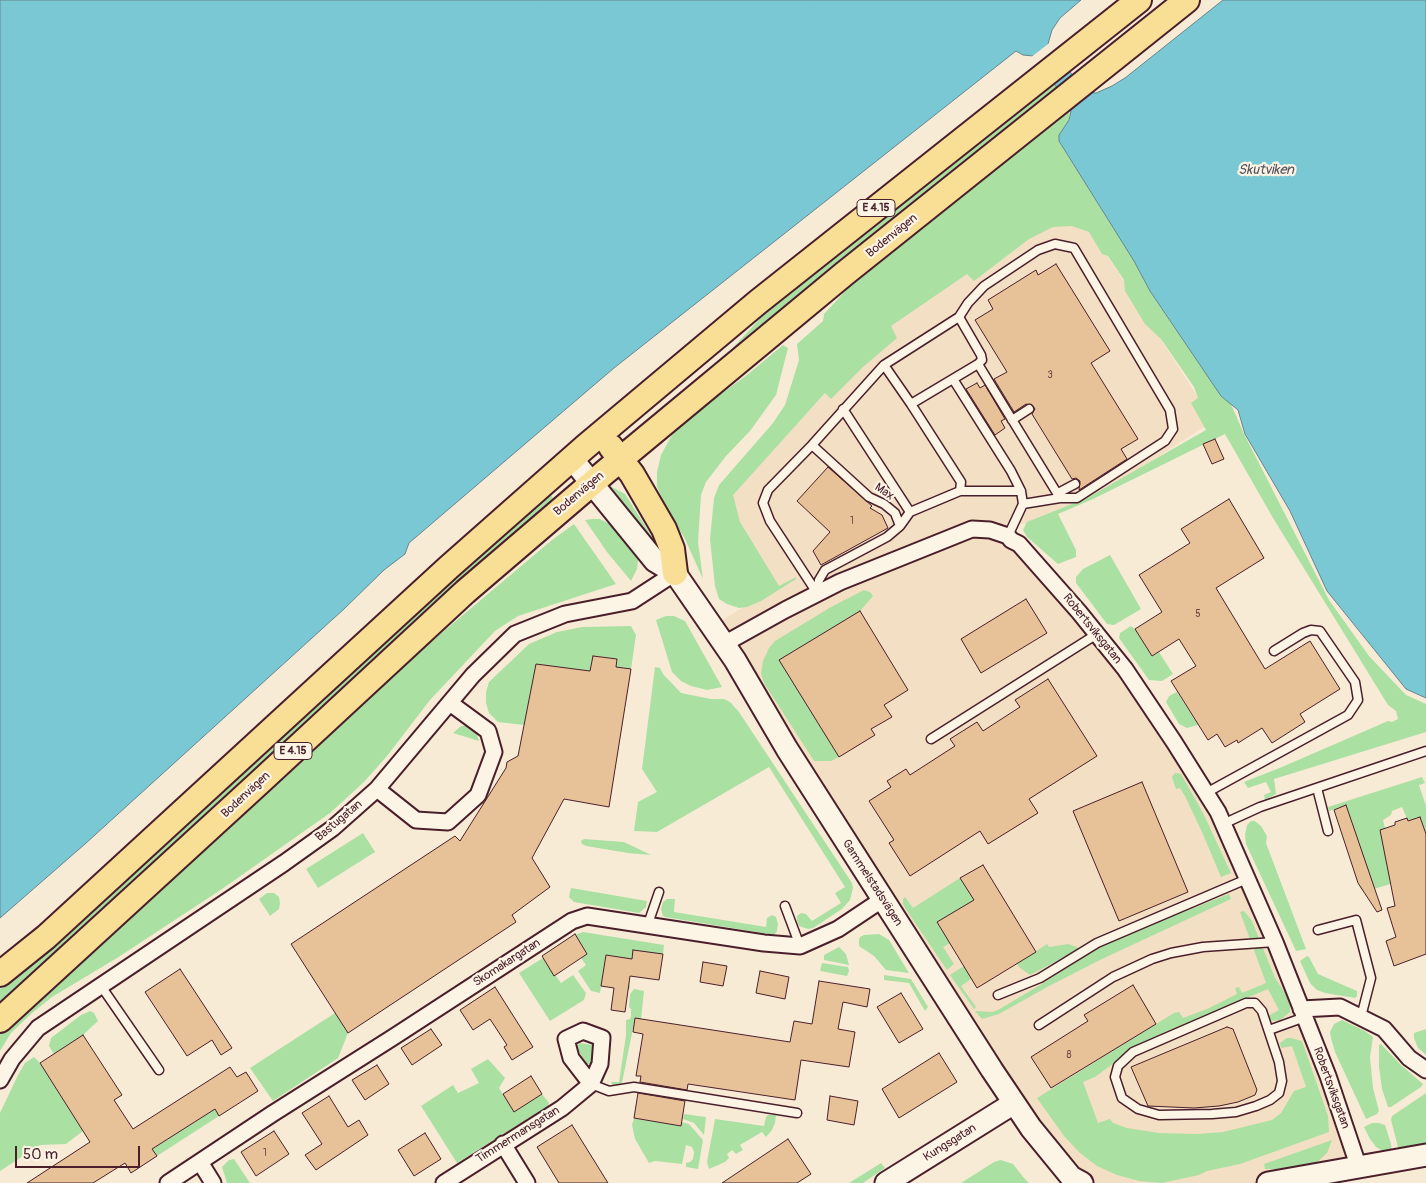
<!DOCTYPE html>
<meta charset="utf-8">
<style>
body{margin:0}
#map{position:relative;width:1426px;height:1183px;overflow:hidden;background:#f8ebd6;font-family:Pangolin,sans-serif}
canvas{display:block}
.scale{position:absolute;left:15px;top:1146px;width:125px;height:22px;box-sizing:border-box;border:2px solid #4a1f2b;border-top:0;padding-left:6px;font-size:15px;line-height:18px;white-space:nowrap;color:#4a1f2b;-webkit-text-stroke:4px #fcf5e5;paint-order:stroke}
</style>
<div id="map">
<canvas width="1426" height="1183"></canvas>
<div class="scale">50 m</div>
</div>
<script>
const ctx = document.querySelector('canvas').getContext('2d');
ctx.lineJoin = 'round';
function fill(path, color) { ctx.fillStyle = color; ctx.fill(path, 'evenodd'); }
const poly = rows => new Path2D(rows.map(r => 'M' + r).join(''));
function stroke(path, color, width, dash) { ctx.strokeStyle = color; ctx.lineWidth = width; ctx.lineCap = dash ? 'butt' : 'round'; ctx.setLineDash(dash || []); ctx.stroke(path); }
function drawText(font, color, halo, rows, align = 'center') {
  ctx.font = font + ' Pangolin,sans-serif'; ctx.lineWidth = 4.5; ctx.setLineDash([]); ctx.textBaseline = 'middle'; ctx.strokeStyle = halo; ctx.fillStyle = color; for (const [text, x, y, turn = 0] of rows) {
    ctx.save(); ctx.translate(x, y); ctx.rotate((+turn || 0) * Math.PI / 180); ctx.textAlign = isNaN(turn) ? turn : align; if (halo) ctx.strokeText(text, 0, 0); ctx.fillText(text, 0, 0); ctx.restore();
  }
}
fill(poly([
 [1072,200,1213,421,1110,488,1032,523,988,527,1058,586,1206,793,1359,1167,1280,1183,1085,1183,1071,1174,714,625,777,587,737,522,732,492,892,323]
]), '#f3dfc3');
fill(poly([
 [1053,82,1058,88,906,209,729,358,726,355,771,307,841,250],
 [1070,105,1069,120,1059,135,1059,141,1134,261,1150,291,1221,396,1231,404,1244,434,1329,600,1369,656,1406,695,1426,704,1426,732,1274,779,1276,794,1265,800,1264,795,1271,792,1266,782,1248,788,1244,782,1282,767,1388,721,1392,722,1398,719,1396,711,1388,705,1273,518,1225,434,1093,499,1058,514,1076,550,1076,557,1058,564,1027,537,1023,530,1027,522,1087,498,1206,430,1191,403,1198,398,1194,387,1161,339,1145,324,1125,291,1124,280,1108,256,1102,254,1089,232,1072,226,1053,227,1029,239,974,281,967,274,891,326,897,338,863,367,831,399,825,393,733,495,740,522,779,586,796,577,796,579,761,601,747,607,739,608,727,604,719,599,715,586,710,539,714,498,719,485,773,423,785,405,799,360,797,344,823,321,824,314,852,284],
 [783,345,788,348,776,395,750,431,726,456,706,482,701,495,698,542,703,579,685,539,664,504,657,486,657,472,661,455,672,435,684,421,747,375],
 [610,486,625,494,661,551,659,552,609,490],
 [549,492,555,502,429,609,261,766,0,1004,0,989,19,972,89,915,346,675],
 [592,519,600,519,613,526,638,560,637,569,631,581,607,552,585,520],
 [574,524,616,584,518,616,495,631,430,700,387,756,364,782,330,813,222,889,117,958,52,997,31,1014,11,1033,0,1051,0,1032,79,966,141,907,279,781,314,744,444,631,552,540],
 [1110,555,1141,609,1114,625,1107,624,1076,583,1076,577,1083,569],
 [864,590,870,592,873,596,860,611,779,660,839,757,831,761,814,761,764,683,761,674,763,661,769,648,775,641,831,607],
 [666,616,674,616,685,621,722,687,707,690,691,686,681,681,672,672,656,620],
 [631,626,636,635,631,669,616,667,617,659,593,656,590,671,536,665,524,725,498,722,489,713,486,703,486,692,489,682,529,644,557,632,582,627],
 [1131,626,1135,629,1152,656,1159,652,1173,674,1162,681,1149,680,1119,638,1120,633],
 [655,667,660,668,663,674,681,693,711,699,724,699,730,702,739,712,852,883,853,888,850,900,842,909,813,928,808,929,799,926,797,921,797,916,801,913,806,914,812,921,841,903,835,893,845,887,769,767,657,832,634,831,638,802,657,792,642,769],
 [1177,692,1198,725,1187,728,1179,724,1166,702,1169,696],
 [461,726,470,726,476,732,479,741,453,733],
 [1175,773,1181,774,1203,813,1231,873,1221,877,1202,832,1185,796,1180,788,1176,789,1172,777],
 [1422,777,1425,783,1419,785,1426,806,1426,834,1420,817,1408,821,1402,807,1392,811,1391,815,1383,820,1385,828,1381,830,1397,882,1364,892,1360,888,1358,882,1371,878,1346,806,1329,811,1328,807],
 [1251,821,1255,821,1261,826,1267,836,1266,843,1306,949,1296,951,1246,844,1245,835,1247,825],
 [363,833,375,852,318,888,306,869],
 [584,839,624,842,651,855,628,853,586,846,582,844,581,841],
 [960,878,974,900,937,923,950,943,943,947,954,964,947,970,905,908,903,904,903,899,905,897,913,908],
 [571,888,647,901,646,907,639,913,574,902,569,897],
 [267,893,274,893,279,897,280,903,279,909,270,916,259,899],
 [1229,894,1231,899,1102,959,1049,986,999,1014,982,1019,975,1011,992,1012,998,1010,1040,985,1098,948,1137,930],
 [667,899,675,899,674,912,766,927,767,918,772,915,776,917,778,924,777,931,774,935,665,917,663,916,661,909,663,902],
 [1244,911,1252,921,1275,978,1285,993,1290,1006,1290,1012,1280,1020,1270,1021,1268,1016,1279,1010,1268,989,1157,1036,1133,1049,1095,1077,1083,1082,1098,1123,1110,1119,1113,1123,1127,1128,1159,1133,1198,1134,1223,1132,1272,1120,1281,1113,1294,1091,1306,1087,1292,1046,1281,1048,1280,1043,1287,1038,1291,1038,1302,1041,1328,1116,1329,1132,1240,1164,1207,1171,1199,1175,1162,1183,1139,1181,1117,1175,1097,1166,1080,1153,1064,1136,1037,1098,1174,1013,1179,1012,1183,1018,1207,1009,1237,994,1235,988,1239,987,1242,993,1266,983,1240,912],
 [583,932,664,945,663,954,629,976,629,980,630,988,627,991,619,957,606,955,600,993,591,991,578,971,586,965,581,958,587,954,575,935],
 [879,934,889,940,909,973,886,970,874,956,859,946,859,940,860,937,864,935],
 [1047,944,1049,947,1068,944,1077,947,1079,949,1032,974,1030,975,1019,967,1017,964],
 [839,947,846,954,849,965,824,960,824,955],
 [1307,956,1309,957,1318,974,1357,991,1357,996,1355,998,1325,993,1317,990,1310,983,1300,961],
 [543,958,561,983,573,975,586,993,584,1000,550,1021,519,973],
 [822,963,848,967,849,971,847,976,820,971],
 [964,966,971,979,961,986,976,1007,974,1009,950,975],
 [884,975,911,979,928,1007,925,1011,909,983,884,980],
 [634,989,644,991,641,1019,635,1018,622,1083,614,1087,611,1082,619,1082,626,1035,626,1020,630,1019,631,1016,631,1009,629,1007,630,994],
 [90,1011,94,1013,98,1021,83,1035,54,1054,49,1046,51,1038,81,1015],
 [335,1013,348,1033,338,1058,273,1101,250,1068],
 [1342,1020,1365,1031,1373,1037,1370,1057,1373,1088,1379,1111,1377,1114,1366,1119,1335,1052,1331,1038,1330,1032,1334,1024],
 [1426,1029,1426,1055,1418,1048,1414,1038,1414,1033],
 [580,1043,592,1045,593,1050,592,1062,590,1064,587,1064,577,1049,577,1046],
 [1381,1044,1401,1065,1423,1084,1421,1087,1391,1107,1388,1107,1382,1089,1379,1067,1379,1045],
 [34,1057,40,1063,83,1131,66,1144,40,1145,0,1171,0,1113,18,1075,25,1063],
 [488,1059,505,1078,499,1088,514,1112,542,1094,549,1103,548,1106,457,1163,421,1106,453,1085,458,1093,479,1083,471,1069],
 [1426,1093,1426,1147,1399,1151,1391,1120,1392,1116],
 [215,1109,219,1116,157,1156,152,1149],
 [684,1114,706,1117,704,1135,694,1123,683,1119],
 [768,1115,776,1115,775,1123,772,1130,766,1137,762,1132,740,1145,743,1150,736,1154,732,1150,727,1154,729,1158,725,1162,709,1169,707,1162,715,1119,764,1126,766,1117],
 [634,1118,681,1126,682,1122,689,1124,703,1140,698,1169,686,1167,686,1163,690,1162,693,1159,694,1152,692,1147,686,1145,682,1164,655,1161,649,1163,635,1139,632,1125],
 [1372,1123,1379,1123,1385,1125,1391,1144,1392,1152,1383,1151,1376,1147,1370,1139,1364,1127],
 [1332,1140,1327,1153,1314,1165,1296,1169,1265,1169,1264,1164],
 [234,1159,250,1183,227,1183,222,1167,229,1160],
 [1001,1160,1013,1164,1024,1178,1029,1183,961,1183,994,1162],
 [881,1163,885,1168,863,1183,849,1183]
]), '#abe0a3');
const water = poly([
 [0,0,1081,0,1060,18,1052,30,1048,44,1086,92,1096,93,1112,86,1125,78,1223,0,1426,0,1426,698,1406,689,1327,591,1290,511,1245,434,1238,410,1221,396,1150,291,1134,261,1059,141,1059,135,1069,120,1071,111,1070,105,1033,56,1023,55,1016,51,614,368,409,543,405,554,384,570,344,609,85,844,0,918,0,0]
]);
fill(water, '#79c8d4');
stroke(water, '#668490', 1);
fill(poly([
 [1052,41,1051,43,1070,68,1051,83,1032,58,1030,58]
]), '#f8ebd6');
const building = poly([
 [1056,264,1110,351,1091,363,1138,439,1121,449,1127,459,1079,490,1080,481,1076,478,1072,479,1032,414,1035,409,1033,406,1026,404,1014,412,994,379,1007,372,975,320,993,309,988,300,1036,270,1038,275,1056,264],
 [977,383,980,388,985,385,1005,419,1001,421,1005,428,995,435,966,389,977,383],
 [1215,439,1224,459,1212,464,1203,444,1215,439],
 [828,467,872,506,870,508,882,515,888,528,821,565,813,551,830,532,797,501,828,467],
 [1229,499,1264,558,1216,588,1265,669,1310,641,1340,689,1300,714,1305,722,1272,743,1262,728,1238,743,1237,740,1225,747,1217,734,1208,740,1171,681,1196,666,1179,639,1152,656,1135,629,1162,612,1139,575,1190,543,1181,529,1229,499],
 [1026,599,1047,633,981,673,961,639,1026,599],
 [860,611,908,690,884,705,892,717,871,729,875,735,839,757,779,660,860,611],
 [593,656,617,659,616,667,631,669,609,807,564,799,532,858,550,887,512,915,516,922,348,1033,291,944,455,836,460,841,506,768,507,762,518,756,536,664,590,671,593,656],
 [1048,679,1097,756,1029,799,1038,813,988,844,980,831,910,876,889,843,894,840,869,801,891,787,887,781,906,769,910,775,955,746,950,739,977,722,983,731,1020,707,1015,700,1048,679],
 [1142,782,1188,892,1119,921,1073,811,1142,782],
 [1346,805,1382,910,1377,912,1358,883,1334,810,1346,805],
 [1420,817,1426,834,1426,954,1394,966,1386,941,1396,937,1387,908,1395,906,1380,830,1395,825,1395,822,1407,818,1408,821,1420,817],
 [983,865,1036,952,977,988,937,922,974,900,960,878,983,865],
 [575,934,587,954,554,976,542,956,575,934],
 [633,950,663,954,659,980,630,976,625,1012,611,1010,614,988,601,986,606,955,632,959,633,950],
 [703,962,727,966,723,986,700,982,703,962],
 [180,969,232,1048,221,1055,212,1040,187,1056,145,992,180,969],
 [760,971,789,977,785,999,756,993,760,971],
 [819,981,870,989,867,1007,843,1002,838,1029,855,1032,849,1067,801,1060,795,1100,688,1084,687,1090,640,1082,641,1076,636,1076,643,1034,633,1032,635,1018,790,1042,794,1021,812,1024,819,981],
 [1133,985,1156,1024,1051,1088,1031,1057,1088,1021,1084,1015,1133,985],
 [495,987,533,1047,512,1060,504,1047,507,1045,490,1019,473,1030,460,1010,495,987],
 [901,993,923,1029,899,1043,877,1007,901,993],
 [1227,1027,1233,1029,1257,1090,1255,1095,1238,1102,1219,1106,1194,1108,1148,1106,1131,1067,1227,1027],
 [431,1029,442,1045,412,1065,401,1048,431,1029],
 [83,1035,122,1095,114,1100,133,1129,230,1067,237,1077,246,1072,258,1091,219,1116,215,1109,152,1149,157,1156,131,1173,125,1163,93,1183,27,1183,90,1142,40,1063,83,1035],
 [939,1053,957,1082,899,1118,882,1089,939,1053],
 [377,1065,389,1084,365,1100,352,1080,377,1065],
 [531,1076,542,1094,514,1112,503,1094,531,1076],
 [638,1093,685,1101,681,1126,634,1118,638,1093],
 [329,1096,348,1127,359,1120,368,1135,316,1170,305,1155,322,1144,302,1113,329,1096],
 [830,1096,858,1101,854,1125,827,1120,830,1096],
 [572,1125,608,1183,559,1183,537,1147,572,1125],
 [274,1131,289,1154,256,1176,241,1152,274,1131],
 [425,1133,441,1159,414,1176,398,1150,425,1133],
 [788,1139,811,1174,797,1183,722,1183,788,1139]
]);
fill(building, '#e7c298');
stroke(building, '#4a1f2b', 1);
const lane = poly([
 [959,317,968,303,984,286,1038,250,1055,244,1074,248,1170,410,1173,429,1165,441,1077,498,1060,498,1023,504],
 [978,364,1060,498],
 [884,365,959,317,981,355,982,360,978,364,911,404],
 [953,379,1011,471,1021,491,1023,504,1008,536],
 [843,409,910,512],
 [1012,420,1029,409],
 [812,445,869,497,884,504,895,513,900,526,887,537,825,570,819,580,817,593],
 [960,491,1021,491],
 [1058,493,1075,484],
 [817,593,770,521,763,503,768,490,812,445,884,365,911,404,961,482,960,491,910,512,900,526],
 [931,739,1097,634],
 [1317,788,1328,831],
 [1206,793,1348,715,1358,700,1355,682,1320,631,1311,630,1303,633,1274,651],
 [1223,824,1260,807,1426,751],
 [785,906,800,946],
 [648,924,659,892],
 [1318,930,1356,920,1371,978,1361,1017],
 [101,986,159,1070],
 [998,995,1040,978,1097,943,1247,879],
 [1246,1003,1255,1003,1262,1011,1279,1062,1282,1081,1279,1093,1270,1100,1256,1106,1236,1112,1212,1114,1159,1115,1138,1109,1122,1098,1115,1077,1118,1066,1133,1052,1246,1003],
 [1039,1025,1113,977,1152,959,1171,953,1203,947,1275,942],
 [1269,1030,1305,1017],
 [591,1084,609,1091,634,1087,797,1113]
]);
const street = poly([
 [724,644,785,610,840,582,972,529,990,530,1008,536,1011,540,1019,544,1079,612,1125,669,1174,742,1218,812,1275,942,1328,1076,1359,1168],
 [377,789,416,820,448,822,478,795,494,752,488,731,450,703],
 [1301,1009,1340,1007,1384,1029,1409,1058,1426,1070],
 [0,1080,12,1059,38,1028,284,863,333,828,377,789,473,675,515,634,565,614,632,601,675,573],
 [503,1144,527,1183],
 [200,1162,213,1183],
 [168,1183,272,1114,392,1038,572,921,587,916,764,943,800,946,838,929,883,899],
 [444,1183,562,1108,591,1084,600,1064,602,1038,583,1031,566,1039,571,1058,591,1084]
]);
const secondary = poly([
 [572,459,655,561,675,573,735,660,787,749,992,1070,1031,1128,1071,1177,1082,1183],
 [886,1183,1014,1103],
 [1268,1183,1426,1155]
]);
const primary = poly([
 [611,447,632,474,664,529,672,549,675,573],
 [0,974,46,937,449,567,585,447,758,302,1139,0],
 [0,1020,261,781,465,592,604,473,844,274,1187,0]
]);
stroke(lane, '#4a1f2b', 11);
stroke(street, '#4a1f2b', 19);
stroke(secondary, '#4a1f2b', 25);
stroke(primary, '#4a1f2b', 28);
stroke(lane, '#fcf5e5', 8);
stroke(street, '#fcf5e5', 15);
stroke(secondary, '#fcf5e5', 21);
stroke(primary, '#f9df96', 24);
drawText('10px', '#714846', null, [
 ["3",1050,375],
 ["1",852,521],
 ["5",1198,614],
 ["8",1069,1055],
 ["1",265,1153]
]);
for (const [x, y, w] of [
 [876,208,38],
 [293,751,38]
]) { const box = new Path2D(); box.roundRect(x - w / 2, y - 8.5, w, 17, 4); ctx.fillStyle = '#fcf5e5'; ctx.fill(box); stroke(box, '#4a1f2b', 1); }
drawText('bold 11px', '#4a1f2b', null, [
 ["E 4.15",876,208],
 ["E 4.15",293,751]
]);
drawText('12px', '#4a1f2b', '#fcf5e5', [
 ["Bodenvägen",892,236,-39],
 ["Max",884,492,33],
 ["Bodenvägen",579,494,-40],
 ["Robertsviksgatan",1092,629,51],
 ["Bodenvägen",246,795,-43],
 ["Bastugatan",339,821,-40],
 ["Gammelstadsvägen",872,883,57],
 ["Skomakargatan",507,963,-33],
 ["Robertsviksgatan",1331,1088,70],
 ["Timmermansgatan",518,1135,-32],
 ["Kungsgatan",950,1143,-32]
]);
drawText('italic 14px', '#58525e', '#fcf5e5', [
 ["Skutviken",1266,170]
]);
</script>
